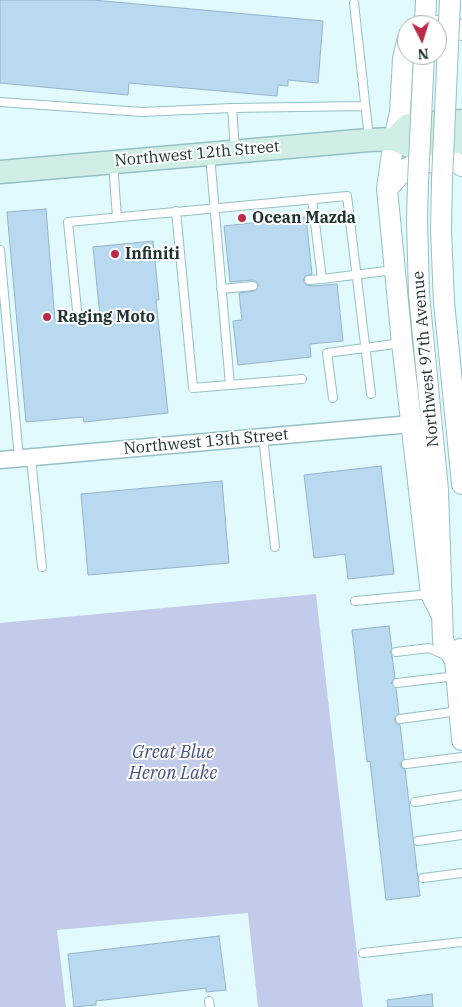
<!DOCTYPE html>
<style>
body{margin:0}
#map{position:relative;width:462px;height:1007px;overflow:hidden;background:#e0fafe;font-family:"IBM Plex Serif",serif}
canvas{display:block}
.north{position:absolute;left:397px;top:15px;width:50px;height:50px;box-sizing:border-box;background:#fff;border:1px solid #a6adae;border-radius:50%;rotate:175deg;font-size:14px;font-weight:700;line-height:20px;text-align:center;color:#203234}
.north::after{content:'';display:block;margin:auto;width:18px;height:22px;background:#bb2a48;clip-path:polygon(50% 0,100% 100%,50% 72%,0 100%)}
</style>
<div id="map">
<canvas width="462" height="1007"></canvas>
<div class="north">N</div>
</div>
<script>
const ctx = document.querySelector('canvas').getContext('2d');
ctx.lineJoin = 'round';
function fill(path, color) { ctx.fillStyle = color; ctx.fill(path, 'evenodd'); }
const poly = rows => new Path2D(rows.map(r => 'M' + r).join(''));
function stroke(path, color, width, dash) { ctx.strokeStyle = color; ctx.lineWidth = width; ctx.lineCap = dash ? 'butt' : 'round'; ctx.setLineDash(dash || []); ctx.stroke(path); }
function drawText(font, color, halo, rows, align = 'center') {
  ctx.font = font + ' "IBM Plex Serif",serif'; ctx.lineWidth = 4; ctx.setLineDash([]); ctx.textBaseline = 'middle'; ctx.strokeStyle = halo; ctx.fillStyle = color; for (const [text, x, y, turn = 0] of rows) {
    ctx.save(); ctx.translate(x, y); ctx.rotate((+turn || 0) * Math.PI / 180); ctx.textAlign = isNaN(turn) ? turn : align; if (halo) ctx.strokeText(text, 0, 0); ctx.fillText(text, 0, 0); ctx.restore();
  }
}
fill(poly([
 [316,594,363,1007,258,1007,248,913,57,930,66,1007,0,1007,0,623]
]), '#c3cbea');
const building = poly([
 [0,0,93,0,323,21,318,83,288,80,288,86,278,85,277,96,129,83,128,95,0,83,0,0],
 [46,209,55,321,100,316,93,247,153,241,159,300,156,300,168,413,84,422,83,417,26,422,7,212,46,209],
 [306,217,312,274,305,276,303,281,306,285,314,286,337,284,343,341,310,344,311,357,238,365,233,321,242,320,239,293,254,291,259,286,257,282,253,280,230,282,224,226,306,217],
 [381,466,394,574,348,579,345,554,314,558,304,475,381,466],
 [222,481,229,563,88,575,81,494,222,481],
 [389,626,392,649,390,652,392,656,395,678,391,683,396,688,399,714,394,719,396,723,400,725,404,759,400,764,402,768,405,769,420,896,386,900,370,761,367,762,352,630,389,626],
 [219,936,226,990,206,992,206,988,96,1001,96,1005,74,1007,68,954,219,936],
 [432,994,433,1007,388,1007,387,1000,432,994]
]);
fill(building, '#b9d9f0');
stroke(building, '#95b3ca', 1);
const service = poly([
 [354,3,369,138],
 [0,102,142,112,232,108,235,149],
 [232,108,365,106],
 [210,155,230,385],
 [113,164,117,217],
 [312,199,322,279,394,270],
 [176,211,193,388,302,379],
 [0,250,19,459],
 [309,280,322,279],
 [221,289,253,286],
 [77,310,68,222,347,196,371,394],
 [333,398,327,353,402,343],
 [263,437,275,547],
 [31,458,42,567],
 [355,601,431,594],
 [396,652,429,648,447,656],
 [397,683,456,676],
 [400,719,459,711],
 [406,764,462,757],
 [415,802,462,795],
 [418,841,462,835],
 [423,878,462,873],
 [363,953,462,942],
 [209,1001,210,1007]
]);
const minor = poly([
 [0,460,411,424]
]);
const tertiary = poly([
 [425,25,426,0],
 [437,26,462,30],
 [407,42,403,59,400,112,394,139,387,189,402,343,431,594,442,616],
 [442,180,441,230,444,302,462,484],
 [418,182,417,221,419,294,438,490,443,641,455,660],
 [387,189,405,169,416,164,444,160,454,161,462,166],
 [460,649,455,660,462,740]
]);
const secondary = poly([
 [394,139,408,125,462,121],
 [0,172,369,140,394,139,409,146,462,142]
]);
stroke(service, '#95c0c6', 10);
stroke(minor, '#95c0c6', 19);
stroke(tertiary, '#95c0c6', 22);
stroke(secondary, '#95c0c6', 25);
stroke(service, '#fff', 8);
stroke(minor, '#fff', 16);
stroke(tertiary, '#fff', 20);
stroke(secondary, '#d0eee6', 22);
const tertiaryBridge = poly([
 [442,180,450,0],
 [418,182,424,55]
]);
stroke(tertiaryBridge, '#95c0c6', 22, []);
stroke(tertiaryBridge, '#fff', 20);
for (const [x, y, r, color] of [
 [242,218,5,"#bb2a48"],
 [115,254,5,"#bb2a48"],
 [47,317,5,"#bb2a48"]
]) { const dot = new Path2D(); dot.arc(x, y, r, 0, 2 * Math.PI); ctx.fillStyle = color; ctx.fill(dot); stroke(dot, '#fff', 2); }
drawText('16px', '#203234', '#fff', [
 ["Northwest 12th Street",197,154,-5],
 ["Northwest 97th Avenue",426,359,-95],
 ["Northwest 13th Street",206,442,-5]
]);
drawText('bold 16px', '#203234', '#fff', [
 ["Ocean Mazda",252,218],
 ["Infiniti",125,254],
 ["Raging Moto",57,317]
], 'left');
drawText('italic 18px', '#49537f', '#fff', [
 ["Great Blue",173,753],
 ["Heron Lake",173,774]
]);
</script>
